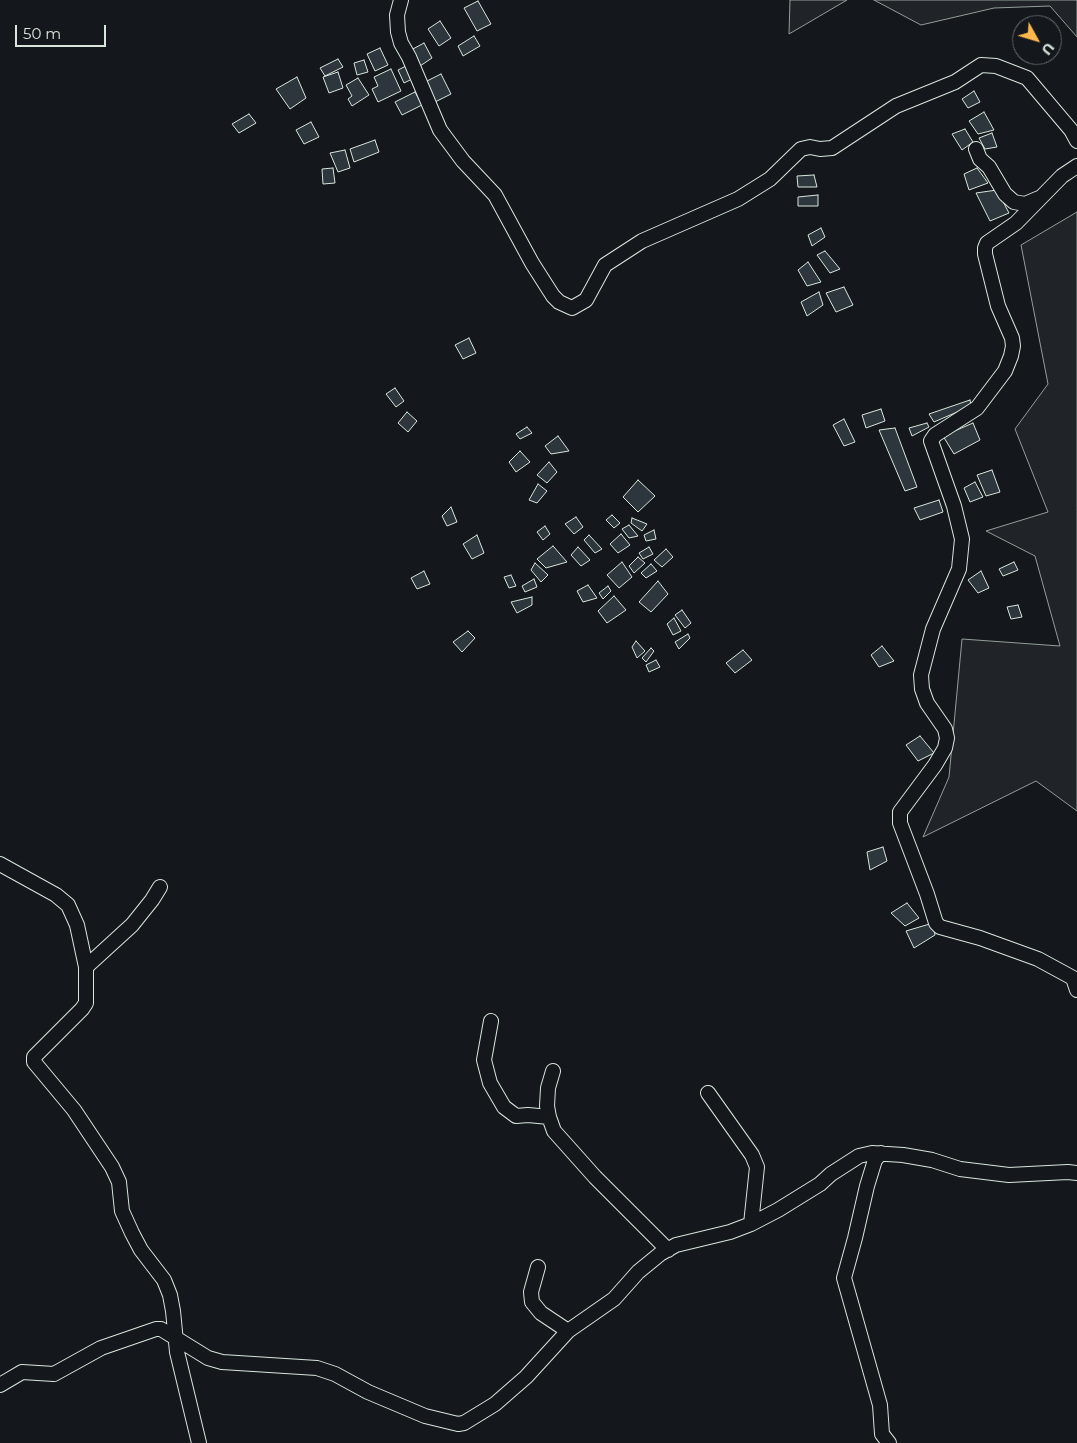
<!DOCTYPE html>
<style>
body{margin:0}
#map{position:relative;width:1077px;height:1443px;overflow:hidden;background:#14181c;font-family:Montserrat,sans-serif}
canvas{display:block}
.north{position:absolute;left:1012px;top:15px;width:50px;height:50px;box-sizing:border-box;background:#14181c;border:1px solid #626a69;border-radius:50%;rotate:129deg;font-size:14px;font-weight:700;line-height:20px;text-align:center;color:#d8e6dc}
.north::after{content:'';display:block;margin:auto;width:18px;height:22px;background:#ffb74d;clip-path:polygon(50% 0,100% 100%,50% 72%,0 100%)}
.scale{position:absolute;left:15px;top:25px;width:91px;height:22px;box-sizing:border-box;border:2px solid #d8e6dc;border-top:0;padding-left:6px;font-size:15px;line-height:18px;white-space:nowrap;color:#d8e6dc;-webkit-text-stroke:4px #14181c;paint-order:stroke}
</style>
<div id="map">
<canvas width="1077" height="1443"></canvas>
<div class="north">U</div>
<div class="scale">50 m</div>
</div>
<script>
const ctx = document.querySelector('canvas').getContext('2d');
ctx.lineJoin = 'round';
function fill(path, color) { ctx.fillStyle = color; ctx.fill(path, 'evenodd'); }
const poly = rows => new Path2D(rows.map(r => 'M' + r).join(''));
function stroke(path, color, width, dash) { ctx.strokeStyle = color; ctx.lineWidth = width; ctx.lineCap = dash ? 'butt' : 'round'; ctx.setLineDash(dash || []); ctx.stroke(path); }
const green = poly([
 [790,0,847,0,789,34,790,0],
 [874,0,1077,0,1077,37,1050,6,994,8,921,25,874,0],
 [1077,212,1077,811,1036,781,923,837,949,777,962,639,1060,646,1035,556,986,531,1048,512,1015,429,1048,384,1021,245,1077,212]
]);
fill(green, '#202428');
stroke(green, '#939e99', 1);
const building = poly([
 [478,1,491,24,477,31,464,8,478,1],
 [440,21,451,38,439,46,428,29,440,21],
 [474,36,480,46,463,56,458,46,474,36],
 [424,43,432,58,420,66,411,50,424,43],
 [380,48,388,65,375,71,367,54,380,48],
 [338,59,343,67,325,76,320,68,338,59],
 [364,60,368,72,357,75,354,63,364,60],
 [410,64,416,77,404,83,398,70,410,64],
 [391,69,401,91,378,102,372,89,378,86,374,77,391,69],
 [338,72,343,88,329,93,323,77,338,72],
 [441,74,451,94,433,103,423,83,441,74],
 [297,77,306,98,290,109,276,89,297,77],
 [358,78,369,95,352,106,348,99,352,96,346,85,358,78],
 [974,91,980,102,968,108,962,99,974,91],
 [415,92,422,105,402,115,395,102,415,92],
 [984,112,994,130,978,134,969,121,984,112],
 [249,114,256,123,239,133,232,124,249,114],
 [311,122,319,137,304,144,296,130,311,122],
 [965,129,973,142,962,150,952,134,965,129],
 [992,133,997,147,985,149,979,138,992,133],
 [375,140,379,152,354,162,350,149,375,140],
 [345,150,350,168,338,172,330,153,345,150],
 [333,168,335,183,323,184,322,169,333,168],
 [977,168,988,183,969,190,964,174,977,168],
 [814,175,817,187,798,187,797,176,814,175],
 [997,190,1009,213,990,221,976,193,997,190],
 [818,195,818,206,798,206,798,197,818,195],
 [821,228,825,237,812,246,808,235,821,228],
 [825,251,840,269,830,273,817,255,825,251],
 [808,262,821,282,807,286,798,270,808,262],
 [844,287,853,305,836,312,826,293,844,287],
 [819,292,823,305,807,316,801,302,819,292],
 [469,338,476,353,463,359,455,345,469,338],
 [395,388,404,401,396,407,386,394,395,388],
 [970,400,971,406,934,422,929,414,970,400],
 [881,409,885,421,866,428,862,415,881,409],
 [407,412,417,421,408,432,398,423,407,412],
 [844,419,855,442,844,446,833,425,844,419],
 [927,423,929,427,912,436,909,428,927,423],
 [973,423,980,440,954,454,943,436,973,423],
 [527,427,532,433,520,439,516,434,527,427],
 [895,428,917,487,905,491,879,430,895,428],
 [558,436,569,451,551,454,545,446,558,436],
 [520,451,530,462,516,472,509,462,520,451],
 [549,462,557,472,547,483,537,475,549,462],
 [992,470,1000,492,986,496,977,475,992,470],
 [638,480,655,496,638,512,623,497,638,480],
 [975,482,983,497,970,502,964,488,975,482],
 [538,484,547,491,537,503,529,500,538,484],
 [939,500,943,512,920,520,914,508,939,500],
 [451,507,457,522,447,526,442,516,451,507],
 [612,515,620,523,614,528,606,520,612,515],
 [576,517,583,527,574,534,565,524,576,517],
 [632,518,647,524,642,531,631,523,632,518],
 [629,525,638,536,629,538,622,529,629,525],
 [545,526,550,534,543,540,537,532,545,526],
 [654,530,656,539,646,541,644,535,654,530],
 [621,534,630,545,618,553,610,544,621,534],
 [477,535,484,553,472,559,463,544,477,535],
 [589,535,602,549,595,553,584,540,589,535],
 [553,546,567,562,546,568,537,559,553,546],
 [578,547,590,560,581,566,571,555,578,547],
 [649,547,653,554,643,559,639,553,649,547],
 [666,549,673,557,662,567,654,560,666,549],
 [638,557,645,563,634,573,629,566,638,557],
 [622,562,632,577,619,588,607,575,622,562],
 [1014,562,1018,570,1003,576,999,569,1014,562],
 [535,563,548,575,541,582,531,570,535,563],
 [651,564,657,571,646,578,641,573,651,564],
 [424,571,430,584,417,589,411,578,424,571],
 [981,571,989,588,978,593,968,580,981,571],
 [511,575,516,586,509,588,504,577,511,575],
 [534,579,537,587,525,592,522,586,534,579],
 [658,581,668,594,651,612,639,602,658,581],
 [588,585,597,598,583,602,577,591,588,585],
 [608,586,611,591,603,599,599,593,608,586],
 [614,596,626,610,607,623,598,611,614,596],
 [532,597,532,605,517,613,511,602,532,597],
 [1018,605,1022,617,1011,619,1007,607,1018,605],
 [682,610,691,623,685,628,675,615,682,610],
 [674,618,681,631,673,635,667,624,674,618],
 [468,631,475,638,462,652,453,642,468,631],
 [688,634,690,638,679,649,675,642,688,634],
 [636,641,645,651,637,658,632,647,636,641],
 [882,646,894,661,879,667,871,655,882,646],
 [651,648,654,651,646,662,642,658,651,648],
 [743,650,752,660,735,673,726,663,743,650],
 [656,660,660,667,649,672,646,665,656,660],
 [920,736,934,753,918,761,906,745,920,736],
 [883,847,887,861,870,870,867,852,883,847],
 [907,903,919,918,905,926,891,913,907,903],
 [933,923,935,935,914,948,906,931,933,923]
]);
fill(building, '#2c363c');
stroke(building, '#d8e6dc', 1);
const minor = poly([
 [401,0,397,15,398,32,401,43,409,57,440,130,463,161,495,195,532,263,553,296,559,302,572,308,586,300,605,265,642,241,738,199,770,179,801,149,810,147,820,149,832,148,896,106,955,82,981,65,996,66,1027,78,1071,130,1077,141],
 [976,149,980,159,989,167,1005,194,1014,202,1025,204,1039,198],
 [1077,166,1062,176,1016,223,987,243,985,248,985,254,998,306,1012,338,1013,346,1011,356,1005,371,977,408,935,435,931,441,954,506,962,539,959,569,933,629,921,675,922,689,927,703,945,729,947,738,945,748,935,765,900,812,900,823,927,894,936,923,940,927,980,938,1038,959,1073,978,1077,990],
 [0,864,56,895,68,905,77,925,86,967,86,1003,82,1009,34,1057,34,1062,74,1110,112,1167,119,1182,122,1211,132,1233,141,1250,164,1280,170,1295,173,1311,177,1352,199,1443],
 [86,967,132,925,152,900,160,887],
 [491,1021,484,1060,490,1083,504,1107,516,1116,528,1115,549,1117],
 [553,1071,548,1088,547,1106,549,1117,554,1131,595,1177,668,1250],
 [708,1093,752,1155,757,1167,751,1224],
 [881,1153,875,1160,867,1186,855,1238,844,1278,880,1405,882,1434,889,1443],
 [538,1267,531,1292,532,1302,541,1313,568,1331],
 [0,1385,22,1372,54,1374,101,1348,156,1329,161,1329,208,1358,222,1362,317,1368,335,1374,368,1392,425,1416,458,1424,464,1423,495,1404,526,1377,568,1331,614,1299,638,1272,660,1254,676,1245,730,1232,751,1224,778,1210,820,1184,831,1174,859,1156,872,1153,903,1155,932,1160,960,1169,1009,1175,1068,1172,1077,1173]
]);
stroke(minor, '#d8e6dc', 16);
stroke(minor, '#14181c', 14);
</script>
